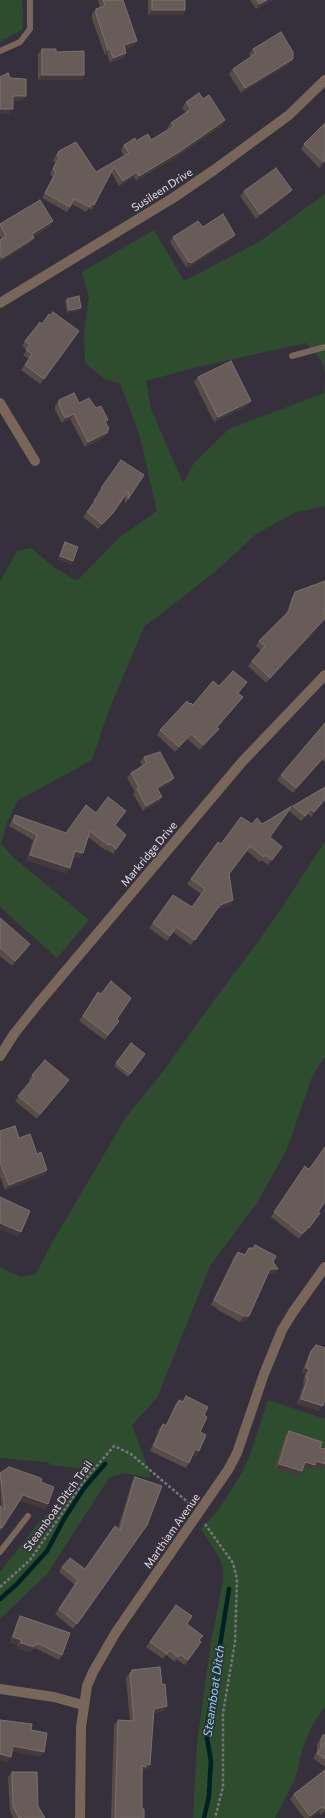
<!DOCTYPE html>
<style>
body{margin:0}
canvas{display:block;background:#36303c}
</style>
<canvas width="325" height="1818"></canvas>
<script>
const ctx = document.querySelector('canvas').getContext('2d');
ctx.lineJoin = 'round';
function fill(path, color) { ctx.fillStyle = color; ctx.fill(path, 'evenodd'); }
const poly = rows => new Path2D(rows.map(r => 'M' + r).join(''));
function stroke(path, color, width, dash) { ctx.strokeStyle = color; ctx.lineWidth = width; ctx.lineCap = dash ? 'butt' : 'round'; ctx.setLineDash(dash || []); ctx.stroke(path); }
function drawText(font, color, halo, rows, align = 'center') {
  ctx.font = font + ' Commissioner,sans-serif'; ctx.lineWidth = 3.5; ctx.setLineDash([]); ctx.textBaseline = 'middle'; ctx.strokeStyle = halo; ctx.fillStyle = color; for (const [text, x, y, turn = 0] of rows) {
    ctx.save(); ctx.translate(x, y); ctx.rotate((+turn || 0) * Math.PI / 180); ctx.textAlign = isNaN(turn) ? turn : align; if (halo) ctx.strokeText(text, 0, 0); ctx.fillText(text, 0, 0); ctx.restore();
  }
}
fill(poly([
 [0,0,22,0,23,15,22,30,0,42],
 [325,194,325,376,322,361,306,343,197,367,146,381,151,409,183,483,194,463,229,429,324,393,325,379,325,506,294,513,256,534,216,571,144,627,108,712,92,760,17,801,7,823,1,844,13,857,89,920,57,958,0,907,0,582,17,551,31,548,55,568,77,581,119,538,157,511,140,437,120,383,106,380,85,363,84,333,89,297,82,272,154,230,184,281,259,242],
 [325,841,325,1056,312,1077,287,1149,257,1203,210,1266,157,1398,132,1425,151,1478,123,1473,109,1478,47,1574,0,1619,0,1572,36,1526,90,1470,53,1465,46,1462,0,1458,0,1267,21,1277,36,1274,52,1243,126,1117,162,1073,215,999,258,942,281,909],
 [268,1400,325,1419,325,1706,312,1726,303,1747,295,1779,275,1818,193,1818,197,1743,211,1642,223,1581,223,1568,219,1557,201,1529,219,1509,242,1473,250,1455]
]), '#2e4d2e');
stroke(poly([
 [0,1599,16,1585,47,1551,64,1519,84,1488,105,1464],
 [204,1818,209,1796,210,1775,211,1761,206,1733,229,1589]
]), '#002024', 4.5);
stroke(poly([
 [205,1524,233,1563,237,1579,235,1642,223,1713,223,1787,215,1818],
 [0,1587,30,1560,87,1477,114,1446,131,1454,190,1504]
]), '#78737d', 2.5, [3, 2]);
stroke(poly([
 [0,51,20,42,30,29,30,0],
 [292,356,325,347],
 [0,1552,28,1516]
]), '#78665b', 6);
stroke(poly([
 [0,303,173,198,214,170,289,115,325,80],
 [0,403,35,461],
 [0,1056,14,1034,37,1005,242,762,325,675],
 [0,1689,54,1697,83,1705],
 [80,1818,81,1727,87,1686,93,1672,116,1632,228,1470,237,1453,264,1374,282,1330,293,1312,325,1267]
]), '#78665b', 10);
fill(poly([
 [98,0,123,0,137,41,133,46,125,49,123,58,110,63,107,54,105,55,92,19,92,14,96,9,100,8],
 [148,0,185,0,185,10,182,15,148,15],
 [250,0,273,0,256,9],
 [42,49,56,52,84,75,81,80,38,80,38,54],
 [253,49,289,64,241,93,229,74,233,69,251,57,249,54],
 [203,99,225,120,222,125,176,157,136,181,134,177,119,186,111,172,94,205,91,210,89,208,86,212,72,204,67,212,42,198,53,177,50,174,55,163,53,160,59,151,96,172,124,156,121,150,124,145,136,141,151,140,169,129,167,128,171,123,186,112,182,108,186,102],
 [304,144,325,162,319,168,301,149],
 [244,191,288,195,256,219,240,196],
 [0,224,50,226,33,237,30,243,0,262,0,240,2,239,0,236],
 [203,227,231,240,188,268,186,267,170,242,173,237],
 [67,299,79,310,67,313,65,301],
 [42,324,79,331,40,384,21,370,29,359,23,355,27,350,22,346,25,341],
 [198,377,251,401,247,406,214,422,194,382],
 [59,400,79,403,106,423,108,432,105,437,85,447,70,419,62,423,55,410,55,406],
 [121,460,144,475,125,504,125,496,110,518,98,529,83,517,91,507,90,506,99,494,98,493],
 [65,542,73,561,71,564,58,559,63,545],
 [325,581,325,610,324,611,325,611,325,620,266,683,248,666,252,661,261,651,256,646,259,641,286,614,292,597,295,592],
 [247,682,238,693,239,702,217,727,215,734,200,750,187,739,175,752,157,735,160,730,190,704,193,705,219,686],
 [325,723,325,762,322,760,293,793,277,780,281,775],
 [144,757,171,783,158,790,162,797,158,802,143,811,133,794,135,792,127,778,131,773,143,766,140,762],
 [325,787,325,800,311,817,308,814,301,821,289,811,293,806],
 [96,813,115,825,126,835,113,854,106,849,105,850,88,837,83,853,79,858,74,856,70,868,66,873,27,860,33,840,9,826,12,820,15,815,66,833],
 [252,824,270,837,278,852,268,865,261,860,260,862,247,851,229,874,233,900,230,905,216,910,191,945,173,932,167,941,149,928,173,895,192,907,201,894,187,884,218,842,221,844],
 [0,918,27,949,12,966,0,956],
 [98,992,117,1019,119,1021,105,1040,79,1021],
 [131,1043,145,1054,128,1077,114,1066],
 [32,1075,69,1080,37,1119,15,1101,30,1082,29,1080],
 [0,1131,19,1138,37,1154,47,1170,44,1175,5,1190,0,1176],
 [305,1166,318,1212,316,1218,305,1233,304,1232,299,1239,271,1217],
 [255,1245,273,1262,274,1274,267,1274,249,1316,245,1321,240,1322,216,1309,217,1308,211,1305,234,1257,238,1252,244,1255,249,1248,253,1248],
 [311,1351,323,1406,319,1411,297,1404,304,1384,303,1383,305,1374,302,1373,308,1356],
 [186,1396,204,1415,200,1432,199,1451,196,1456,193,1455,189,1463,186,1468,150,1451,159,1429,163,1424,166,1425,175,1405,179,1400,182,1402],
 [289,1431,320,1448,323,1470,313,1467,311,1470,303,1467,298,1476,275,1469,285,1436],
 [0,1473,41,1482,48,1504,45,1509,20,1501,0,1531,0,1506,1,1506],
 [135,1477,147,1525,73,1629,55,1614,75,1585,59,1572,62,1567,85,1569,118,1528,132,1482],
 [176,1605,187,1624,199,1640,201,1642,185,1665,176,1659,175,1662,166,1655,163,1659,146,1647],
 [20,1616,62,1655,59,1660,35,1648,33,1650,32,1650,30,1652,17,1648,18,1645,10,1642,17,1621],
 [132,1670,162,1685,167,1706,163,1711,153,1713,150,1765,146,1770,144,1769,143,1772,142,1772,142,1809,144,1818,111,1818,114,1725,118,1720,130,1720,126,1678],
 [323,1735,325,1735,325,1767,313,1758,317,1752,317,1744],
 [325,1770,325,1812,321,1815,319,1812,311,1818,304,1818,290,1799,294,1794],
 [12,1772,38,1806,45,1818,13,1818,10,1811,8,1777]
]), '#584c46');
fill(poly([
 [267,0,273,0,256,9,259,4],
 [152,10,185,10,182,15,148,15],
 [137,41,133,46,120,51,124,45],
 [110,49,107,54,105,55,108,50],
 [126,53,123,58,110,63,113,58],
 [293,59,289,64,241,93,245,88],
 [42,75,84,75,81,80,38,80],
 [13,96,26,96,22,101,9,101],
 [0,109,13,109,9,114,0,114],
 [225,120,222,125,176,157,136,181,139,176],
 [325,160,325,162,319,168,323,162],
 [137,172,134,177,119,186,123,181],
 [292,190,288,195,256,219,260,214],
 [53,221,50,226,28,239,32,234],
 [235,235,231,240,188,268,186,267,189,262],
 [34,238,30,243,0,262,0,260,2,258],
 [81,308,79,310,67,313,69,310],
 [251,401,247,406,214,422,218,417],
 [74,414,70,419,62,423,65,418],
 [108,432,105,437,85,447,88,442],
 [113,513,110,518,98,529,102,524],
 [60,556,73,561,71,564,58,559],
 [325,618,325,620,266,683,270,678],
 [243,697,239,702,213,732,217,727],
 [219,729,215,734,200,750,203,745],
 [191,734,187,739,175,752,179,747],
 [325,756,322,760,293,793,296,788],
 [174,778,171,783,153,793,157,788],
 [162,797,158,802,143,811,146,806],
 [325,799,325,800,311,817,314,812],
 [75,851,83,853,79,858,72,856],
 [30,855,70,868,66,873,27,860],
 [233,900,230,905,216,910,191,945,220,905],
 [30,944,27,949,12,966,15,961],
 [69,1080,65,1085,37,1119,40,1114],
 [47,1170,44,1175,5,1190,9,1185],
 [0,1223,21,1232,18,1237,0,1230],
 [270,1269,278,1269,274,1274,266,1274],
 [244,1316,249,1316,245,1321,240,1322],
 [306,1368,309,1369,305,1374,302,1373],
 [301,1399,323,1406,319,1411,297,1404],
 [195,1449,199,1451,196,1456,192,1454],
 [316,1461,325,1464,325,1468,323,1470,313,1467,311,1470,301,1467,305,1462],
 [279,1464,302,1471,298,1476,275,1469],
 [23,1495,48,1504,45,1509,19,1501],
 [13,1637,21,1640,18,1645,10,1642],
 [21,1643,34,1645,37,1645,33,1650,32,1650,30,1652,17,1648],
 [167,1706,163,1711,150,1714,154,1709],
 [13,1746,44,1752,40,1757,10,1751],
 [0,1754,11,1757,7,1762,0,1760],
 [146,1764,150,1765,146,1770,144,1769,143,1772,138,1771,142,1766],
 [322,1807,319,1812,311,1818,309,1818,310,1816],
 [325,1809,325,1812,321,1815]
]), '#443a3b');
const building = poly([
 [103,0,123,0,137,41,124,45,126,53,113,58,110,49,108,50,96,14,96,9,105,6,103,0],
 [152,0,185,0,185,10,152,10,152,0],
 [257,0,267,0,259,4,257,0],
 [281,32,293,52,293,59,245,88,233,69,256,53,253,49,281,32],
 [42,49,56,49,56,52,84,51,84,75,42,75,42,49],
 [8,73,10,78,26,79,26,96,13,96,13,109,0,109,0,77,8,73],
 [199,93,203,99,209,95,225,120,179,152,139,176,137,172,123,181,114,167,94,205,92,203,90,207,74,199,70,207,45,193,56,172,53,169,59,158,57,155,59,151,76,142,96,172,129,153,124,145,135,138,136,141,148,134,151,140,174,126,171,123,191,109,186,102,199,93],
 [325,123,325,160,323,162,304,144,325,123],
 [276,168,292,190,260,214,244,191,276,168],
 [40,200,53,221,32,234,34,238,2,258,0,255,0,240,6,236,0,225,0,224,40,200],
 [223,214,235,235,191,263,189,262,173,237,198,221,203,227,223,214],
 [79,296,81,308,69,310,67,299,79,296],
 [53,312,79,331,44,379,25,365,32,354,26,350,30,345,25,341,40,322,42,324,49,314,51,315,53,312],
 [231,361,251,401,218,417,198,377,231,361],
 [74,393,79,403,89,398,96,408,101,406,108,420,105,421,109,429,107,430,108,432,88,442,74,414,65,418,59,405,59,400,74,393],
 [121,460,144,475,128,499,128,491,113,513,102,524,87,512,95,502,94,501,102,489,101,488,121,460],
 [65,542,78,547,73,561,60,556,65,542],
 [325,581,325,609,324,610,325,611,325,618,270,678,252,661,265,646,259,641,289,611,295,592,325,581],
 [233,671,247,682,238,693,243,697,217,727,219,729,203,745,191,734,179,747,160,730,187,701,190,704,191,703,193,705,213,681,219,686,233,671],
 [325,723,325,756,296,788,281,775,325,723],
 [160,752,174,778,157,788,162,797,146,806,137,789,139,788,131,773,147,763,144,757,160,752],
 [325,787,325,799,314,812,311,809,305,816,293,806,325,787],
 [108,797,126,811,115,825,126,835,116,849,110,844,108,845,90,831,83,853,75,851,70,868,30,855,37,835,13,822,15,815,66,833,86,805,96,813,108,797],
 [292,806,270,837,282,847,272,860,265,855,264,857,250,846,229,874,233,900,220,905,195,940,176,927,170,936,153,923,173,895,192,907,205,889,191,879,218,842,221,844,241,817,252,824,257,818,262,824,292,806],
 [0,918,30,944,15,961,1,948,0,949,0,918],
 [111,981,131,998,117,1019,119,1021,108,1035,83,1016,98,992,101,994,111,981],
 [131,1043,145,1054,130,1074,116,1063,131,1043],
 [45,1060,69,1080,40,1114,18,1096,34,1077,32,1075,45,1060],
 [15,1126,19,1138,30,1134,37,1154,41,1152,47,1170,9,1185,0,1162,0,1144,1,1144,0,1140,0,1131,15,1126],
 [325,1147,325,1202,318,1212,320,1213,309,1228,308,1227,302,1234,274,1212,305,1166,308,1169,310,1168,325,1147],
 [0,1197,30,1211,21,1232,0,1223,0,1197],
 [255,1245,276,1256,273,1262,278,1269,270,1269,249,1316,244,1316,220,1304,220,1303,214,1300,238,1252,245,1255,249,1248,254,1248,255,1245],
 [316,1345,325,1348,325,1399,323,1406,301,1399,308,1378,306,1378,309,1369,306,1368,311,1351,316,1345],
 [186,1396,208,1407,204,1415,207,1417,200,1432,206,1435,199,1451,195,1449,189,1463,154,1446,163,1424,166,1426,179,1400,183,1402,186,1396],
 [289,1431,322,1442,320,1448,325,1449,325,1464,316,1461,315,1465,305,1462,302,1471,279,1464,289,1431],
 [9,1467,38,1477,42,1479,41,1482,54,1487,48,1504,23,1495,2,1528,0,1527,0,1506,5,1510,0,1473,9,1467],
 [135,1477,162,1486,147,1525,77,1624,59,1609,78,1580,62,1567,70,1558,85,1569,115,1526,120,1530,135,1477],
 [176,1605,192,1616,187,1624,203,1636,199,1640,201,1642,188,1660,180,1654,178,1657,169,1650,167,1654,150,1642,176,1605],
 [20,1616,70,1633,62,1655,37,1643,37,1645,34,1645,34,1647,21,1643,21,1640,13,1637,20,1616],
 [160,1667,162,1685,165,1684,167,1706,154,1709,150,1765,146,1764,146,1767,142,1766,142,1809,144,1809,144,1818,115,1818,118,1720,134,1721,130,1673,132,1673,132,1670,160,1667],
 [0,1720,32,1724,31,1730,47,1733,44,1752,13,1746,11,1757,0,1754,0,1720],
 [323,1735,325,1735,325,1759,317,1753,321,1747,321,1739,323,1735],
 [325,1770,325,1809,322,1807,310,1816,294,1794,325,1770],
 [12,1772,37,1772,38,1806,45,1818,22,1818,21,1817,19,1818,13,1806,12,1772]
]);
fill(building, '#675c57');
stroke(building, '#7b706e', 1);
drawText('11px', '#e3dfe6', '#36303c', [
 ["Susileen Drive",162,190,-33],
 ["Markridge Drive",149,854,-50],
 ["Steamboat Ditch Trail",58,1506,-54],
 ["Marthiam Avenue",172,1531,-55]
]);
drawText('italic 12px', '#7bdde9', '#36303c', [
 ["Steamboat Ditch",214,1691,-82]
]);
</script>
